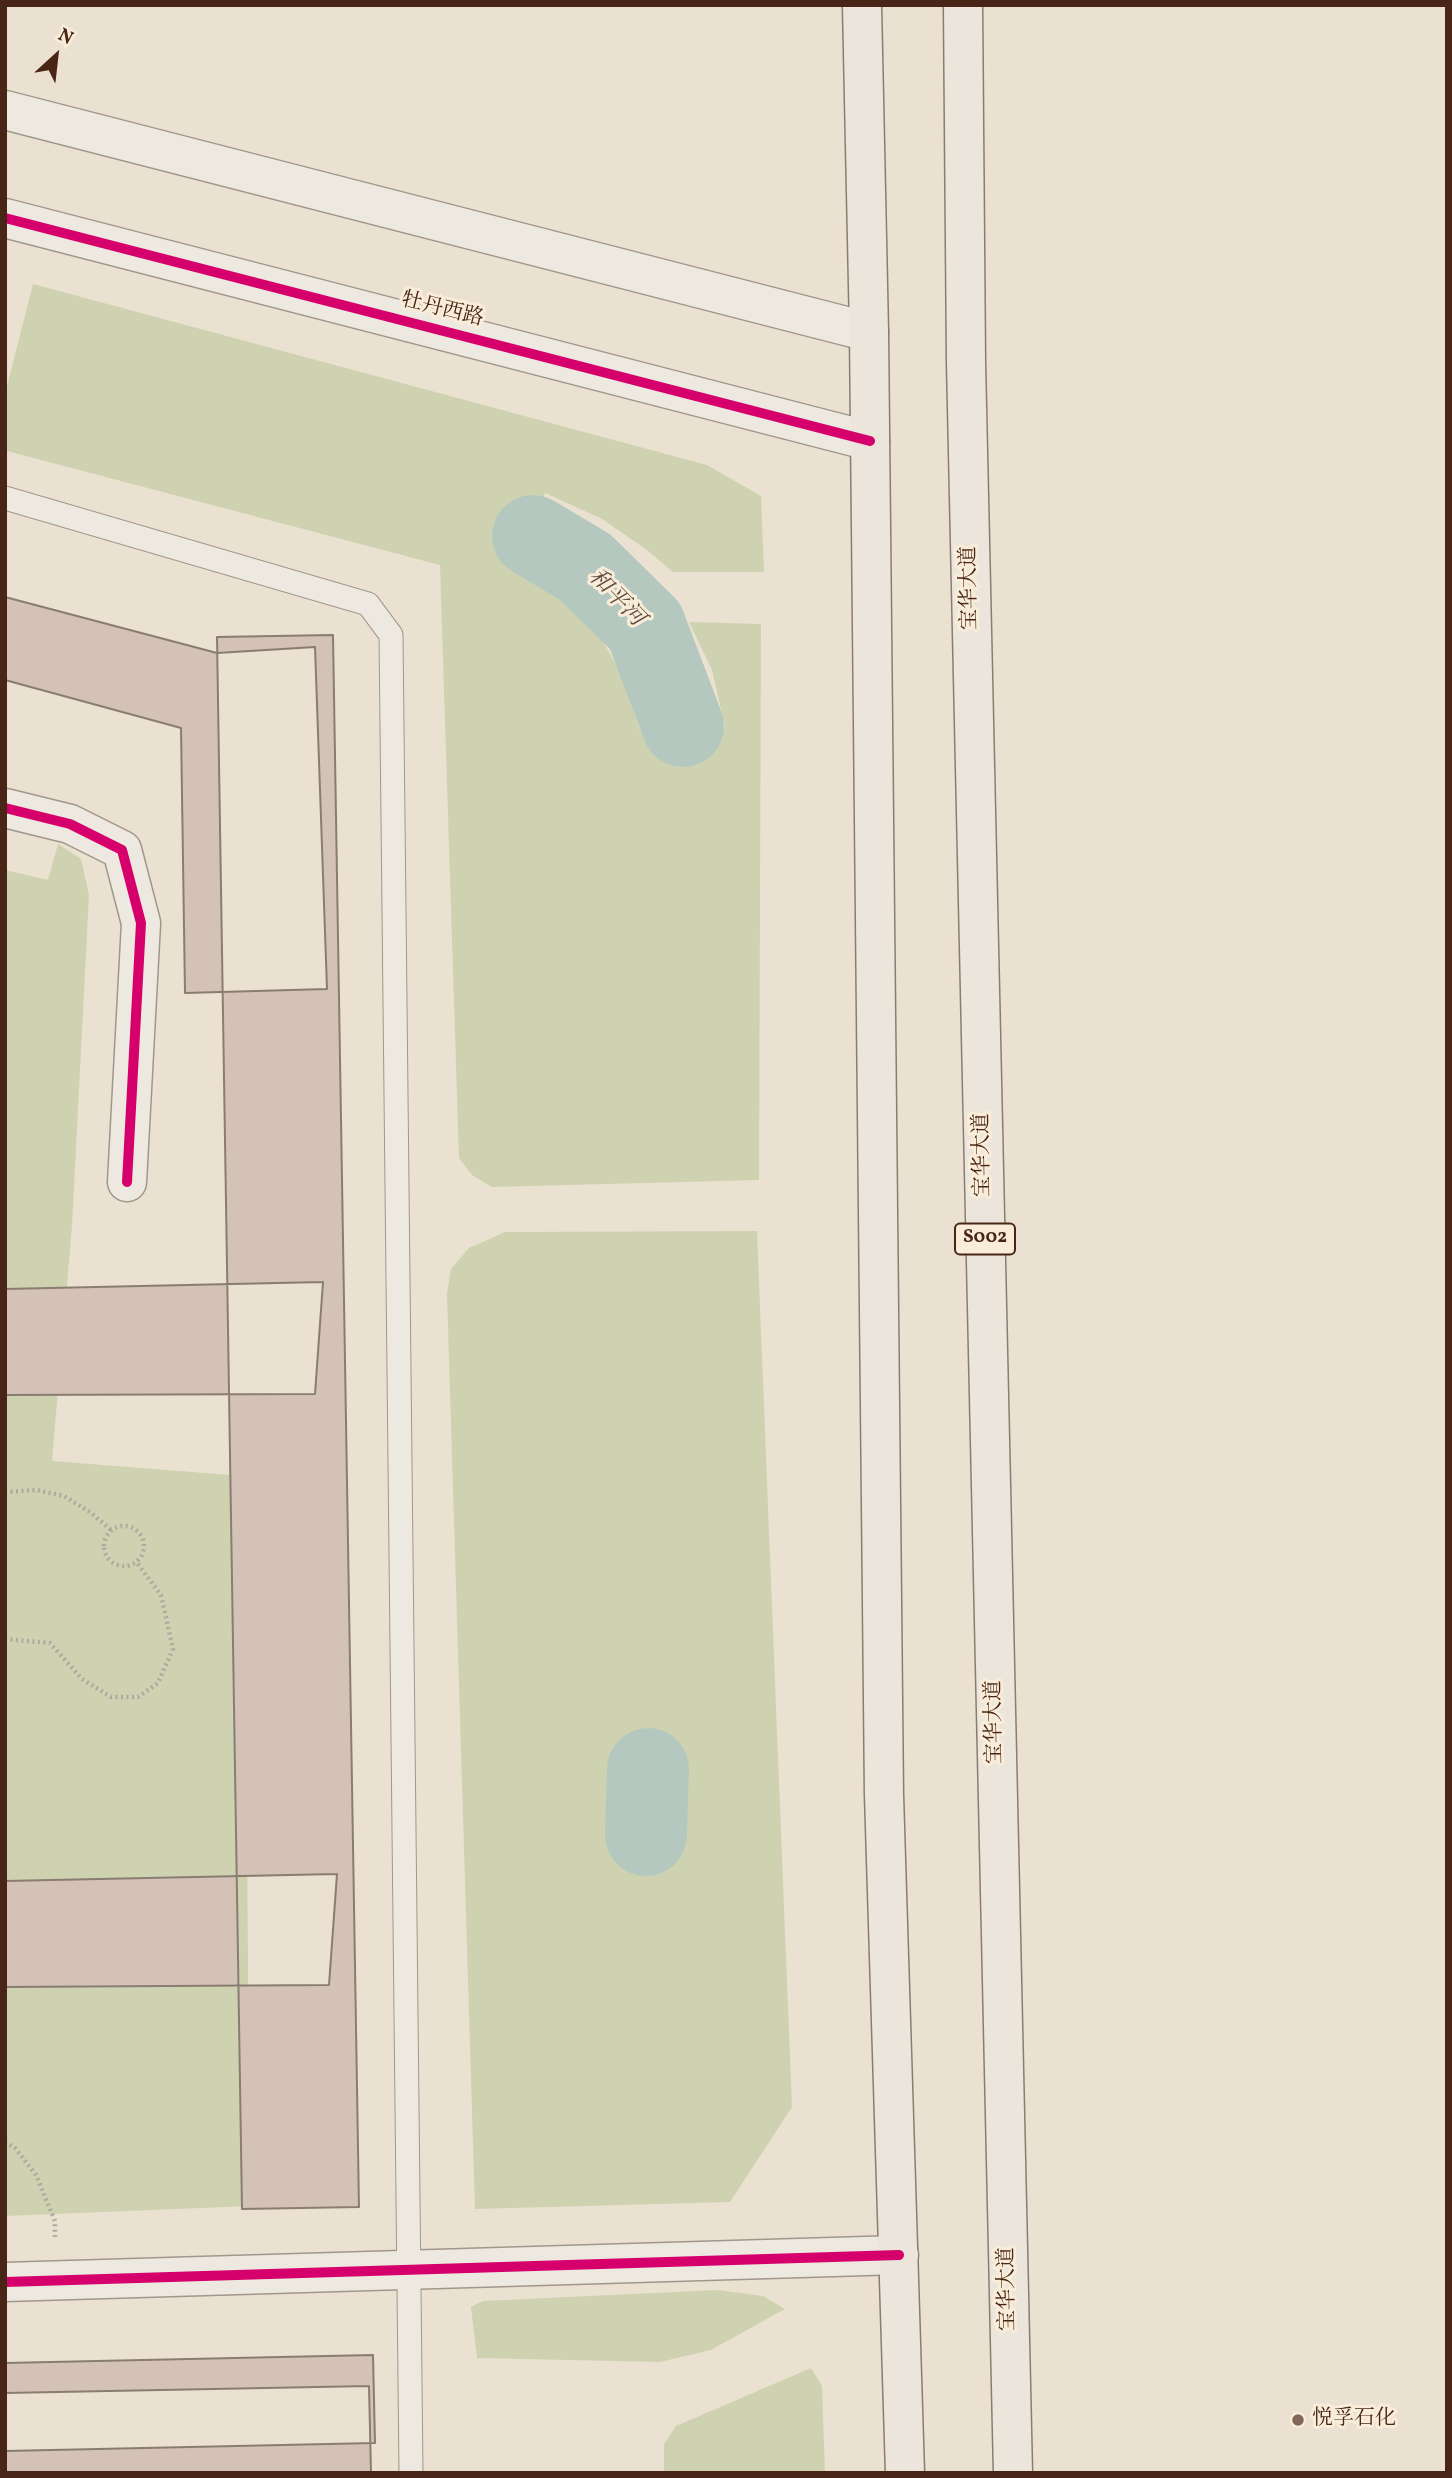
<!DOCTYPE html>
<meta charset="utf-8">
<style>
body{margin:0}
#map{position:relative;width:1452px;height:2478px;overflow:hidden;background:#ebe1d0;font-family:Vollkorn,serif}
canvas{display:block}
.frame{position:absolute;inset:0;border:7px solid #482516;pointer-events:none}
.north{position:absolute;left:21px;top:21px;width:70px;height:70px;-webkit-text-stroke:5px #f9edd9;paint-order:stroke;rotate:27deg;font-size:19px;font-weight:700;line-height:28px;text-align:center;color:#482516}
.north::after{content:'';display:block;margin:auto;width:24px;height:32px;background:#482516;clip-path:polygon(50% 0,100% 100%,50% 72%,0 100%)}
</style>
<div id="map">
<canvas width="1452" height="2478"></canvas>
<div class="frame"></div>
<div class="north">N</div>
</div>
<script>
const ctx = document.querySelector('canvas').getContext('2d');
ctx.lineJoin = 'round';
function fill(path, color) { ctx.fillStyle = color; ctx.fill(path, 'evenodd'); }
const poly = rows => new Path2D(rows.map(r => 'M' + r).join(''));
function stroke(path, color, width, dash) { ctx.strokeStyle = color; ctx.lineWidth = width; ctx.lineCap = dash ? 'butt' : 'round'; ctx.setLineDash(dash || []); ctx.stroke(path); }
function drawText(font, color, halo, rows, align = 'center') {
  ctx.font = font + ' Vollkorn,"Noto Serif SC",serif'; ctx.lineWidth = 6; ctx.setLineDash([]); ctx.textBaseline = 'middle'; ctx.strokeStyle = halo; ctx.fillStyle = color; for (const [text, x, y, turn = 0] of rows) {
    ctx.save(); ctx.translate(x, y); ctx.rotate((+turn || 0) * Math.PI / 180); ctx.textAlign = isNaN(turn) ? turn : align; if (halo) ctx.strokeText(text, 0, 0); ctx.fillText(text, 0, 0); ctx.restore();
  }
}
fill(poly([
 [33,284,707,465,761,496,764,572,673,572,647,550,602,519,545,493,523,568,565,591,599,634,622,676,640,730,725,727,712,670,689,622,761,624,759,1180,492,1187,472,1175,459,1158,440,565,7,451,5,394],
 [58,844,81,859,89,895,72,1226,52,1461,244,1476,250,2206,5,2216,5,870,48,880],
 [757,1231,792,2107,730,2202,475,2209,447,1293,451,1269,469,1248,505,1232],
 [718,2290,763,2296,785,2309,711,2350,660,2362,477,2358,471,2307,483,2301],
 [811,2368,822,2386,825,2473,664,2473,664,2444,676,2426]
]), '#ced2b1');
stroke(poly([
 [533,536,585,567,645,626,683,726],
 [646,1835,648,1769]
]), '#b4c8c0', 82);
const building = poly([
 [5,597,217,653,315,647,327,989,185,993,181,728,5,680,5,597],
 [333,635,359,2207,242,2209,217,637,333,635],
 [323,1282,315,1394,5,1395,5,1289,323,1282],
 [337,1874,329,1985,5,1987,5,1881,337,1874],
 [373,2355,375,2443,5,2451,5,2363,373,2355],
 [369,2386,371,2473,5,2473,5,2393,369,2386]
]);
fill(building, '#d4c2b7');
stroke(building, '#897d72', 2);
const service = poly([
 [5,498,368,604,391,635,411,2473]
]);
const minor = poly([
 [5,808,70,824,122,850,141,923,127,1182],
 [5,2282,899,2255]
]);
const tertiary = poly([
 [5,110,869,332],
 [5,218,870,441]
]);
const primary = poly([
 [862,5,869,332,884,1795,905,2473],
 [963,5,966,362,1013,2473]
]);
stroke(service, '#a1968b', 25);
stroke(minor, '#a1968b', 41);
stroke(tertiary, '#a1968b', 41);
stroke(primary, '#897d72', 41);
stroke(poly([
 [5,1492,37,1490,64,1496,90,1512,111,1530],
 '104 1546a20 20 0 1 1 40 0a20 20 0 1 1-40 0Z',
 [5,1639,50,1643,82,1679,111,1697,138,1697,158,1683,173,1649,161,1595,137,1563],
 [5,2142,15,2148,36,2175,55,2221,55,2237]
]), '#b0a8a0', 4.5, [2, 3.5]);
stroke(service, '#eee9e0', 23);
stroke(minor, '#eee9e0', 38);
stroke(tertiary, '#eee9e0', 38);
stroke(primary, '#ebe5dc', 38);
stroke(poly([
 [5,218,870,441],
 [5,808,70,824,122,850,141,923,127,1182],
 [5,2282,899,2255]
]), '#d6006c', 10);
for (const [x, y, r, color] of [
 [1298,2420,7,"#816757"]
]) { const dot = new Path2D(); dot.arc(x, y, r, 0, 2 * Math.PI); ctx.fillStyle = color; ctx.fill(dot); stroke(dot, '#f9edd9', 2.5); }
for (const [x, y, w] of [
 [985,1239,60]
]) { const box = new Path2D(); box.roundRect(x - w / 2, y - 15.5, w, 31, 5); ctx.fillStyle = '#f9edd9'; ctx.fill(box); stroke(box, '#482516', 2); }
drawText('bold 19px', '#482516', null, [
 ["S002",985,1239]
]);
drawText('21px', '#482516', '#f9edd9', [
 ["牡丹西路",442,311,14],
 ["宝华大道",971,588,-91],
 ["宝华大道",984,1155,-91],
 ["宝华大道",996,1722,-91],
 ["宝华大道",1009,2289,-91]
]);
drawText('21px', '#482516', '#f9edd9', [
 ["悦孚石化",1312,2420]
], 'left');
drawText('italic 23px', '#5d4b3f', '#f9edd9', [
 ["和平河",615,599,46]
]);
</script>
